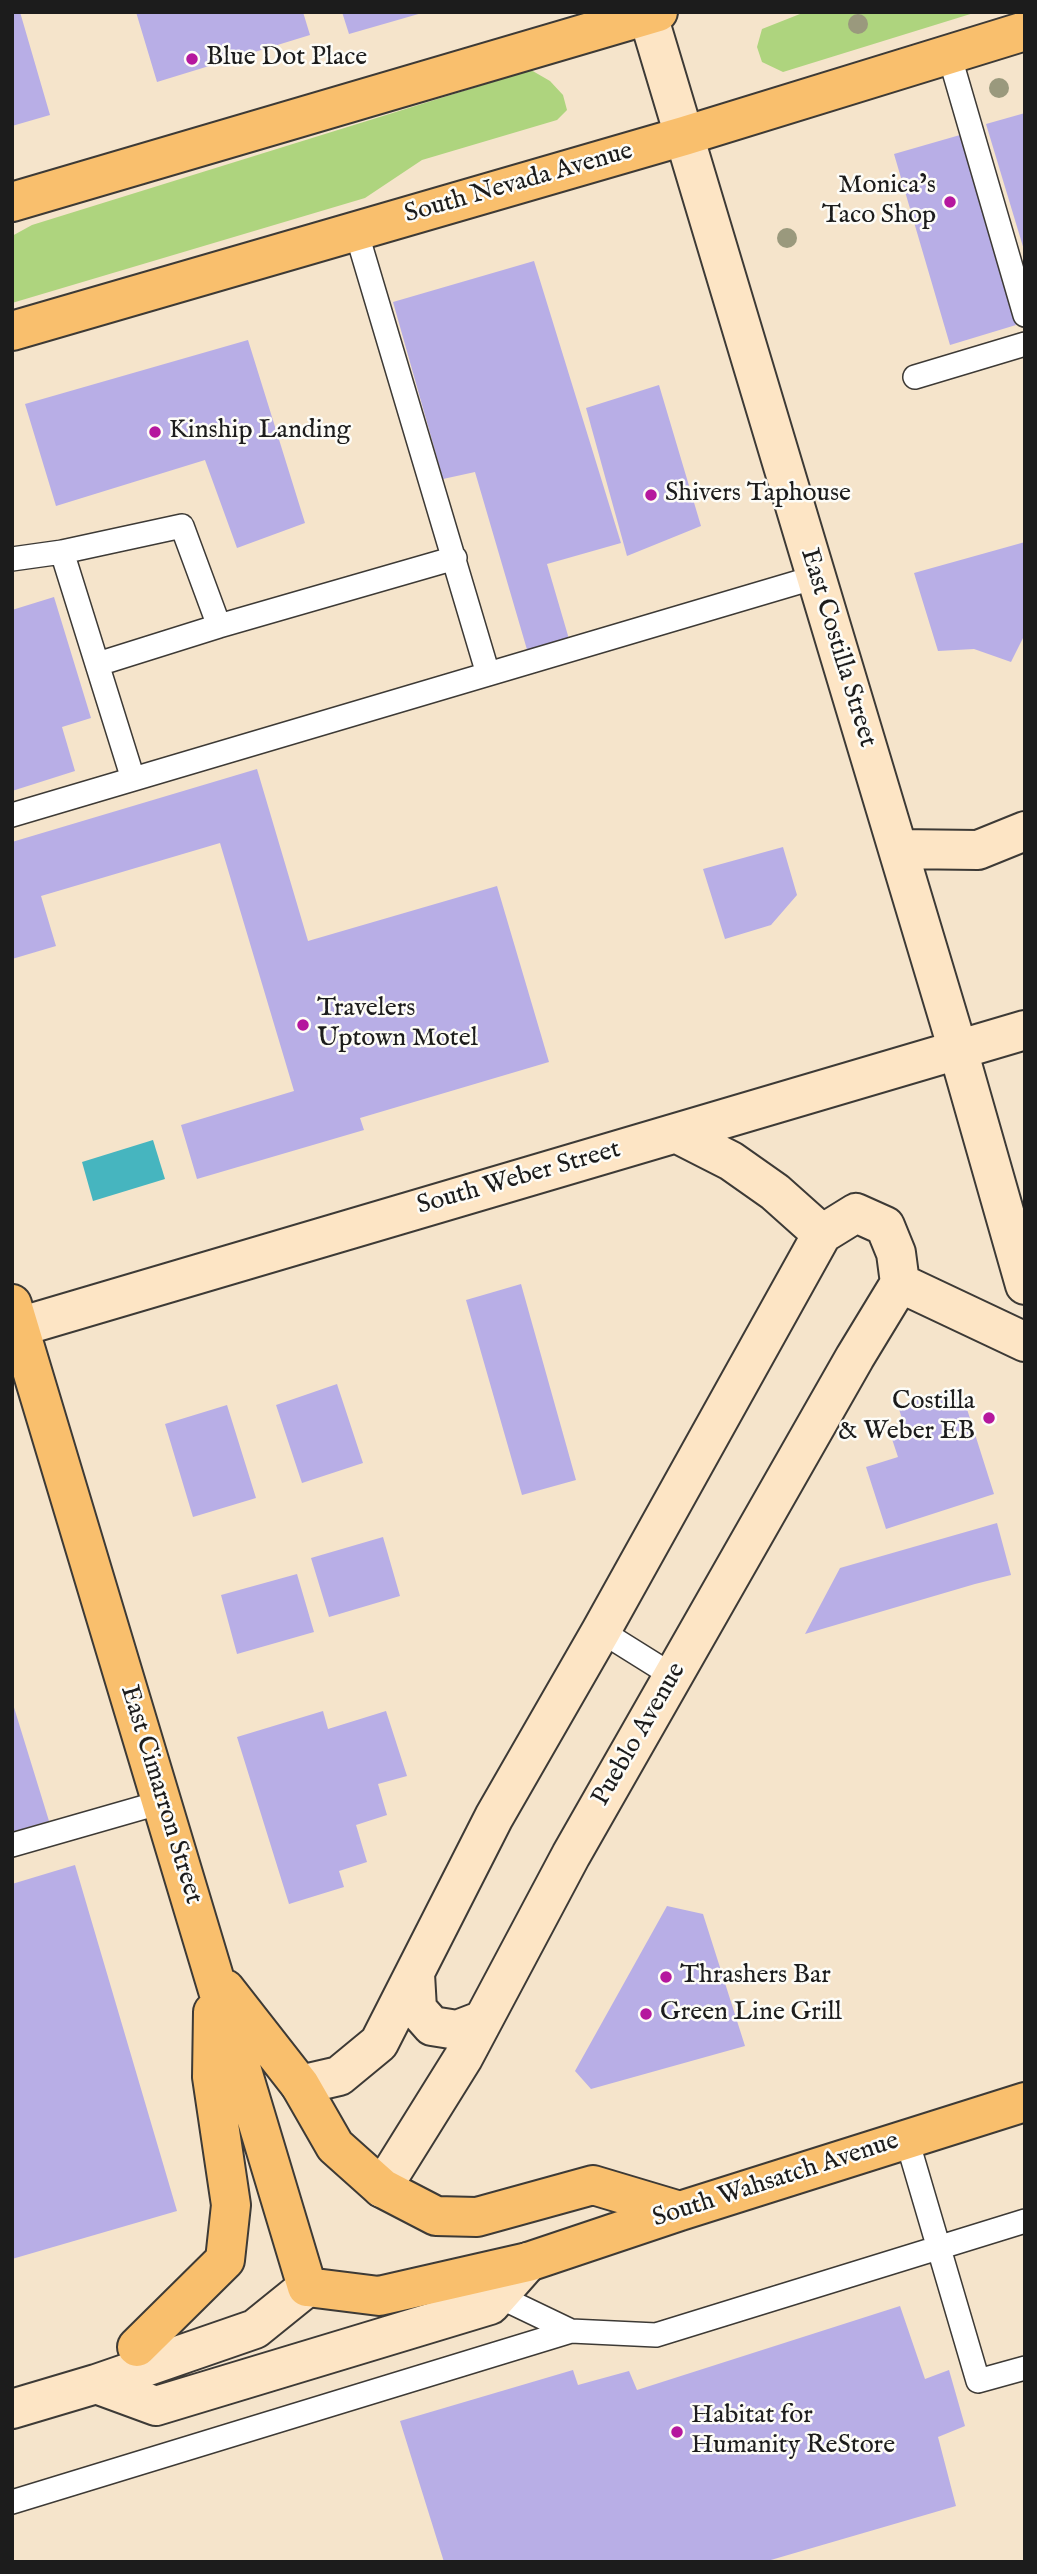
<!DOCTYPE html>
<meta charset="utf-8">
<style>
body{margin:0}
#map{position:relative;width:1037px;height:2574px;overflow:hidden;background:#f5e4cb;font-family:"IM FELL English",serif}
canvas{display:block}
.frame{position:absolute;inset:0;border:14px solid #1c1c1c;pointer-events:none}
</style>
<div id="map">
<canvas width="1037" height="2574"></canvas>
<div class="frame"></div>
</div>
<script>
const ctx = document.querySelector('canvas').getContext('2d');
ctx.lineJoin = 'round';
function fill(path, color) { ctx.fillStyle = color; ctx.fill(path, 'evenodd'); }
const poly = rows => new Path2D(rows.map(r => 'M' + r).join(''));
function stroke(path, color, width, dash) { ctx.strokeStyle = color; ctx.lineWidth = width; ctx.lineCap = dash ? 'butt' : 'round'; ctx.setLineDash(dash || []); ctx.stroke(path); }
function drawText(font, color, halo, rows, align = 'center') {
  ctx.font = font + ' "IM FELL English",serif'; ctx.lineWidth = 5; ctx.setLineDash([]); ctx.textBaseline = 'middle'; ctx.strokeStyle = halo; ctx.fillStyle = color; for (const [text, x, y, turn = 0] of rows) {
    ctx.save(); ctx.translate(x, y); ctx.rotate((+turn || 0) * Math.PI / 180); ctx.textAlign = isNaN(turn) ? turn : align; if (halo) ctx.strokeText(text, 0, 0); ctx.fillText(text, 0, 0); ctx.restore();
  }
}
fill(poly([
 [805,12,977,12,783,72,762,62,757,47,762,29],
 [531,70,550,81,563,95,567,110,557,120,422,160,365,198,12,303,12,236,32,225]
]), '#aed47e');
fill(poly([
 [153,1140,165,1179,93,1201,82,1162]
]), '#46b5bf');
fill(poly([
 [12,12,20,12,50,115,12,126],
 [136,12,303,12,310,35,157,82],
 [342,12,422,12,422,13,349,34],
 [1025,113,1025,250,1024,250,986,124],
 [960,135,1016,325,950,345,894,154],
 [534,261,621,543,547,564,569,639,528,653,475,472,443,479,393,302],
 [248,340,305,523,237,548,205,460,56,506,25,404],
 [659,385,701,526,627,556,586,408],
 [1025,542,1025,634,1011,662,974,649,938,651,914,573],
 [54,597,91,718,62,727,75,771,12,791,12,610],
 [257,769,308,941,497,886,549,1062,360,1118,364,1130,197,1179,181,1125,294,1091,220,843,41,896,56,946,12,959,12,842],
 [783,847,797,895,771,925,725,939,703,869],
 [521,1284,576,1480,522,1495,466,1300],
 [337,1384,363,1463,302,1483,276,1405],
 [960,1387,994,1494,886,1529,866,1467,898,1457,892,1439,907,1434,898,1406],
 [227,1405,256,1498,193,1517,165,1424],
 [997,1523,1011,1575,975,1584,805,1634,840,1568],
 [383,1537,400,1596,329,1617,311,1558],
 [297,1574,314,1632,237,1654,221,1595],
 [12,1701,49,1821,12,1832],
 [323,1711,328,1729,386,1711,407,1776,378,1784,387,1815,356,1825,367,1862,339,1871,344,1887,289,1904,237,1737],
 [75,1865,177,2211,12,2259,12,1884],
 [667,1906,703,1914,745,2046,591,2089,575,2071],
 [900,2306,925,2379,949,2370,965,2426,938,2437,956,2506,764,2562,444,2562,400,2421,573,2370,578,2385,629,2371,637,2390]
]), '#b8aee6');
const lane = poly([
 [949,54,1025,315],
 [356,231,488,674],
 [915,377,1025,344],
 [62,552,133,779],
 [12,559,62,552,182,526,219,626,98,664],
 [219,626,455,558],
 [12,815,816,577],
 [601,1631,673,1676],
 [12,1845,162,1802],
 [907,2140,978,2381,1025,2368],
 [498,2296,571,2331],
 [12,2502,571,2331,656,2335,1025,2221]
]);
const secondary = poly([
 [647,12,958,1050,1025,1285],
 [898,849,978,850,1025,831],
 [676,1133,731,1161,775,1192,822,1234,856,1213,885,1226,896,1253,900,1283,1025,1342],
 [12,1329,1025,1030],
 [415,1974,417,2009,432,2026,457,2030,483,2020],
 [300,2085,339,2076,379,2043,494,1817,601,1631,822,1234],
 [382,2188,463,2058,571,1855,855,1357,900,1283],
 [96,2384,156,2406,490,2305,528,2262],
 [12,2409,96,2384,255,2329,307,2287]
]);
const primary = poly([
 [12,202,658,12],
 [12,331,684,136,1025,31],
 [12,1304,307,2287],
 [225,1989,300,2085,335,2146,382,2188,436,2216,477,2217,593,2185,680,2211],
 [307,2287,379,2296,528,2262,680,2211,1025,2102],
 [137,2347,225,2260,231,2205,212,2077,213,2012]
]);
stroke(lane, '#3d3a36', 26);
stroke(secondary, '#3d3a36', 42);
stroke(primary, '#3d3a36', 42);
stroke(lane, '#fff', 23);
stroke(secondary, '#fde5c5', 38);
stroke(primary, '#f9bf6d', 38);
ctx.fillStyle = '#9a997d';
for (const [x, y] of [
 [858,24],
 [999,88],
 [787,238]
]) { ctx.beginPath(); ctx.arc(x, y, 10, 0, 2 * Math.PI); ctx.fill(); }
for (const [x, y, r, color] of [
 [192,59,7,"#b5179e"],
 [950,202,7,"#b5179e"],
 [155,432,7,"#b5179e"],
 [651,495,7,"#b5179e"],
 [303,1025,7,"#b5179e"],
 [989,1418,7,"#b5179e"],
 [666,1977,7,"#b5179e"],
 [646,2014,7,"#b5179e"],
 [677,2432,7,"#b5179e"]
]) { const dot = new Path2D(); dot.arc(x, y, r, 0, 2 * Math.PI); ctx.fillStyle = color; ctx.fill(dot); stroke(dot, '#fdfcf7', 2.5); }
drawText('26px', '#1c1c1c', '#fdfcf7', [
 ["Blue Dot Place",206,59],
 ["Monica’s",936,187,"right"],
 ["Taco Shop",936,217,"right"],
 ["Kinship Landing",169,432],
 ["Shivers Taphouse",665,495],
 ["Travelers",317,1010],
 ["Uptown Motel",317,1040],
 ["Costilla",975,1403,"right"],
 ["& Weber EB",975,1433,"right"],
 ["Thrashers Bar",680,1977],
 ["Green Line Grill",660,2014],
 ["Habitat for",691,2417],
 ["Humanity ReStore",691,2447]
], 'left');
drawText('26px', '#1c1c1c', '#fdfcf7', [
 ["South Nevada Avenue",519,184,-16],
 ["East Costilla Street",837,648,73],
 ["South Weber Street",519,1179,-16],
 ["Pueblo Avenue",640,1735,-60],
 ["East Cimarron Street",160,1795,73],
 ["South Wahsatch Avenue",776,2181,-18]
]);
</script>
